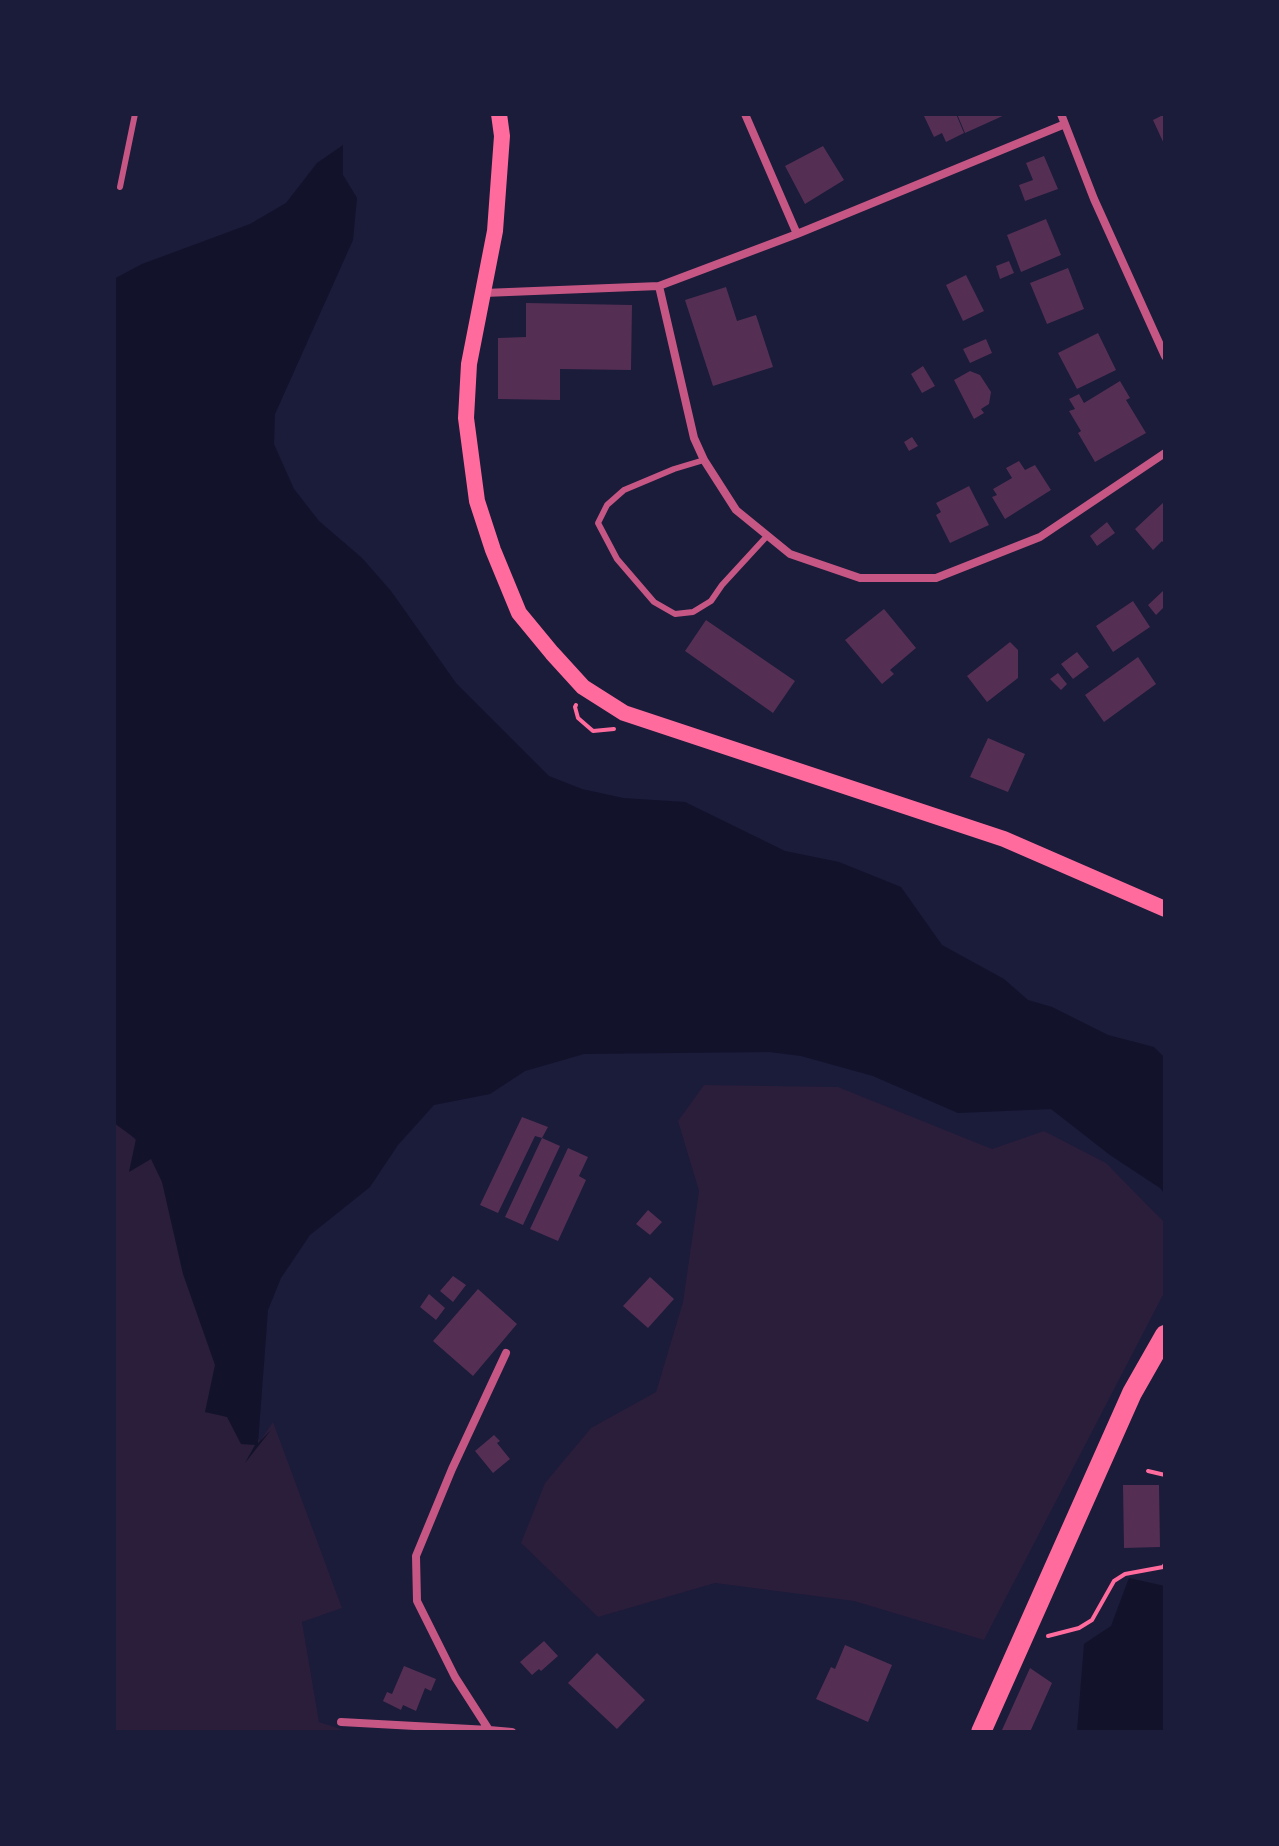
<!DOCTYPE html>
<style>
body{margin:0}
#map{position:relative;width:1279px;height:1846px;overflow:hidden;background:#1b1b3a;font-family:Lato,sans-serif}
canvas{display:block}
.frame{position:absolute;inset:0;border:116px solid #1b1b3a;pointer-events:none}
</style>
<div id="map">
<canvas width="1279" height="1846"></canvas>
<div class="frame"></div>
</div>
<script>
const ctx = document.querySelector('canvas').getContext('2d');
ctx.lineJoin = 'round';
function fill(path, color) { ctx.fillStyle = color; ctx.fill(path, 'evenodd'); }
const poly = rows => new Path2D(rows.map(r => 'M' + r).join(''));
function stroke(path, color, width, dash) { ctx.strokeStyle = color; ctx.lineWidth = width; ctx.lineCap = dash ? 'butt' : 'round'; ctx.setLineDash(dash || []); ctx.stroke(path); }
fill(poly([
 [704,1085,838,1087,992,1149,1044,1131,1106,1163,1165,1223,1165,1291,984,1640,854,1601,715,1583,598,1617,521,1543,545,1483,591,1428,656,1392,683,1302,699,1191,678,1121],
 [114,1119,145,1149,186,1205,221,1390,260,1441,273,1422,342,1608,302,1622,319,1722,350,1732,114,1732]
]), '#2a1e3b');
fill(poly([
 [343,145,343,175,357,198,353,240,275,414,274,444,294,489,319,521,362,558,391,591,456,683,549,776,582,789,623,798,685,802,785,851,839,862,901,887,942,945,1004,979,1028,1000,1052,1007,1108,1035,1154,1047,1165,1058,1165,1194,1160,1188,1110,1155,1051,1109,958,1113,873,1076,801,1056,769,1052,584,1054,525,1071,490,1094,434,1105,398,1145,370,1187,310,1235,281,1278,268,1310,258,1443,271,1430,245,1463,255,1445,241,1444,227,1417,205,1412,215,1365,183,1274,162,1182,151,1159,129,1172,136,1139,114,1123,114,279,142,264,250,224,286,203,317,163],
 [1129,1578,1165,1586,1165,1732,1077,1732,1084,1644,1111,1626]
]), '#12122b');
fill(poly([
 [927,114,956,114,964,133,946,142,942,133,934,137,924,116],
 [957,114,1007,114,965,133],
 [1165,114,1165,146,1153,120],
 [823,146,844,180,805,204,785,166],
 [1044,156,1058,189,1025,201,1019,185,1033,180,1026,163],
 [1046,219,1061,255,1021,272,1007,235],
 [1009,261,1014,273,1000,279,996,266],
 [1068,268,1084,309,1047,324,1030,283],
 [966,275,984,311,963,321,946,285],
 [726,287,737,321,756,315,773,367,713,386,685,300],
 [526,303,632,305,631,370,560,369,560,400,498,399,498,338,526,337],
 [1098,333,1116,370,1077,389,1058,353],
 [986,339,992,353,970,363,963,349],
 [923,366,935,386,922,393,911,374],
 [970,371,980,375,991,392,989,404,981,409,984,413,974,419,954,380],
 [1120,381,1130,398,1126,400,1146,433,1095,462,1078,433,1081,431,1069,411,1075,409,1069,399,1079,394,1084,403],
 [912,437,918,446,909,451,904,442],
 [1019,461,1025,470,1035,465,1051,490,1005,519,992,497,997,495,993,489,1012,478,1006,468],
 [969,486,989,525,950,543,936,515,941,512,936,503],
 [1165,501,1165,545,1162,541,1153,550,1135,529],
 [1107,522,1115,533,1097,546,1090,536],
 [1163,591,1165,593,1165,606,1156,615,1148,605],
 [1133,601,1150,627,1113,652,1096,626],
 [884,609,916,648,890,670,894,674,882,684,845,640],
 [706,620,795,681,773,713,685,651],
 [1010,642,1018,650,1018,678,987,702,967,676],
 [1077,652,1089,667,1073,679,1061,664],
 [1138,657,1156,684,1104,722,1085,695],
 [1058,673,1067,684,1061,690,1050,679],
 [988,738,1025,754,1008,792,970,777],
 [522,1117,548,1127,542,1138,535,1136,498,1213,480,1205],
 [542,1138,560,1146,523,1225,505,1217],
 [568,1148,588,1157,579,1176,586,1180,558,1241,530,1229],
 [648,1210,662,1222,650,1235,636,1224],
 [453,1276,466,1285,453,1302,440,1291],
 [650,1277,674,1299,648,1328,623,1306],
 [478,1289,517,1324,473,1376,433,1341],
 [429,1294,445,1308,436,1320,420,1307],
 [494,1435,500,1441,497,1443,510,1459,493,1473,475,1451],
 [1123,1485,1159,1485,1160,1547,1124,1548],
 [544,1641,558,1656,541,1671,539,1669,532,1675,520,1662],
 [845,1645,892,1665,868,1722,816,1699,831,1667,835,1669],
 [597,1653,645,1700,617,1729,568,1683],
 [404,1666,436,1679,431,1691,425,1688,416,1711,403,1705,401,1710,383,1701,387,1692,392,1694],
 [1030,1668,1052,1683,1030,1732,1008,1732,1002,1730]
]), '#542f53');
stroke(poly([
 [576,705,575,707,578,718,593,731,614,729],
 [1148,1471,1165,1475],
 [1048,1636,1079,1628,1092,1620,1114,1581,1125,1574,1163,1567,1165,1564]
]), '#ff6b9d', 4);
stroke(poly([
 [120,187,135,114],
 [704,460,674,469,624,490,607,505,598,523,617,559,654,602,675,614,693,612,711,601,722,585,767,536]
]), '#c65784', 6);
stroke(poly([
 [745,114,797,234],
 [1061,114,1094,199,1165,356],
 [659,286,694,438,704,460,736,510,790,554,860,578,936,578,1040,537,1165,453],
 [484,293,659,286,797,234,1065,124],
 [506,1353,452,1469,416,1556,417,1601,455,1677,489,1730,512,1732],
 [341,1722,489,1730]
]), '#c65784', 8);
stroke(poly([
 [499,114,502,136,495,231,469,364,466,418,477,501,493,550,519,613,552,653,583,687,624,713,1004,839,1165,909]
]), '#ff6b9d', 16);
stroke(poly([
 [981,1732,1132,1393,1165,1335]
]), '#ff6b9d', 20);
</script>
